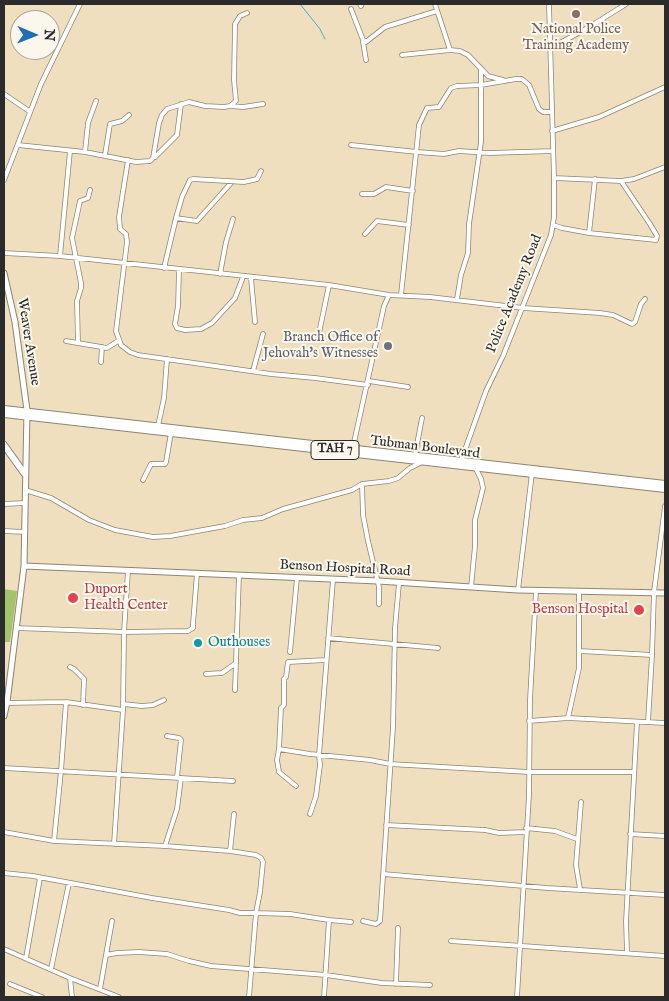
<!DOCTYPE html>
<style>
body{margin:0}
#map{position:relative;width:669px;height:1001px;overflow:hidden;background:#efdfbf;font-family:"IM FELL English",serif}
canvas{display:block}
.frame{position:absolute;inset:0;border:5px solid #2b2b2b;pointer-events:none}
.north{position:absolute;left:10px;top:10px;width:50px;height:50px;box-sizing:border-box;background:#fbf7ec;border:1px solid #a8a59f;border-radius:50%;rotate:91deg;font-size:14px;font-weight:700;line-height:20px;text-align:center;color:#2b2b2b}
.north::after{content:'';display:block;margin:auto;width:18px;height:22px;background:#1f6fb2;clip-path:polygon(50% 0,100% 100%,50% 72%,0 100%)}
</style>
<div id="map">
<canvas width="669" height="1001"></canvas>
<div class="frame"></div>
<div class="north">N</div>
</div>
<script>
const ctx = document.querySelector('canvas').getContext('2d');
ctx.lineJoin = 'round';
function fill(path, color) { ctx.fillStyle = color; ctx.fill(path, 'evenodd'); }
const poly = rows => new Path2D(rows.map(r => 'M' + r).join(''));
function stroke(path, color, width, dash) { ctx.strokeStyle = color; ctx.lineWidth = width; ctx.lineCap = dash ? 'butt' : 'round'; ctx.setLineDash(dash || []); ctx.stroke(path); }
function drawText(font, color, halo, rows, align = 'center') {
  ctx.font = font + ' "IM FELL English",serif'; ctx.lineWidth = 4; ctx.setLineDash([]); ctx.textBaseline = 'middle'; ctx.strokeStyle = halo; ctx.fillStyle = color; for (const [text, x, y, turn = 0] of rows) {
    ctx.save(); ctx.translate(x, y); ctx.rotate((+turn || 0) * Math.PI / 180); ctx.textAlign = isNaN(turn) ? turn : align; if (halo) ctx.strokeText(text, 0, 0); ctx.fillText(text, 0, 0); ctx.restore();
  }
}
fill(poly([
 [4,589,17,591,10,642,4,642]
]), '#a5c36a');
stroke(poly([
 [300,4,320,29,325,39]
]), '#4da9cb', 1);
const minor = poly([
 [360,4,361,6],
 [435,4,450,50,460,51,468,55,488,76,503,80],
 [351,9,363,40,366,42,385,27,437,11],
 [366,42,363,42,366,60],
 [549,49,591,26,626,4],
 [402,55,450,50],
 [4,94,29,111],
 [230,106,243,107,263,104],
 [552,131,599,117,665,87],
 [18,145,85,152,136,162,150,161,153,158,159,123,162,115,167,109,189,102,205,106,224,107,230,106,236,101,234,80,235,24,240,16,247,13],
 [351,145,417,152,444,154,459,151,490,153,553,151],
 [85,152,88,123,96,101],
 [105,155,110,124,122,121,129,115],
 [155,157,177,135,181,104],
 [128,160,119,217,120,229,126,234,127,242,116,331,121,345,130,352,138,355,271,374,315,378,368,385],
 [554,178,621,181,634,179,665,167],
 [4,180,41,84,80,4],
 [362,194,374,194,386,187,413,191],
 [176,218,197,221,231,183],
 [553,225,562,228,589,233,656,240,657,236,650,224,621,181],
 [589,233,595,179],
 [365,234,377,221,409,225],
 [4,253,60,256,329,285,389,295,430,297,523,308,600,313,613,315,632,324,635,322,641,304,645,299],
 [60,256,70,151],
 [164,268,176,218,182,197,190,180,193,179,244,182,257,179,261,171],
 [179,270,178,306,175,324,177,328,185,330,201,329,212,323,235,298,243,277],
 [220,274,226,242,233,219],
 [251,278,255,322],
 [401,295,419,125,427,108,439,107,451,88,457,86,481,85,516,79,522,79,529,85,539,109,543,112,552,112],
 [457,299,461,275,468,253,469,224,481,142,481,69],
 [318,338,329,285],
 [66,341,107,348,118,341],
 [78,343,77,301,81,288,81,283,72,238,80,201,88,198,90,190],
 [101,362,102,347],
 [253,371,263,334],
 [369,381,408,387],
 [158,426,164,398,167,359],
 [353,447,384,306,389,295],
 [415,455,422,418],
 [461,461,486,391,503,356,551,235,554,217,554,178,549,4],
 [143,480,151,464,165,464,166,462,171,433],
 [362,484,363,515,368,541,379,587,379,604],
 [25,490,51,498,89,520,115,530,153,537,170,536,225,526,243,520,262,518,283,509,352,490,362,484,389,481,398,478,410,468,422,462],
 [4,504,25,503],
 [4,531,25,532],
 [471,587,475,546,475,520,483,488,481,479,475,467],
 [518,590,532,473],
 [16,628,124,632,188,631,193,628,193,624,197,573],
 [328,638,438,648],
 [580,651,652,655],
 [290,652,297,578],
 [70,667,74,669,84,679,83,705],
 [206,674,222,673,236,663],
 [235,690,239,575],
 [4,703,66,702,123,710,114,844],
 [123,704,142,706,153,705,164,700],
 [123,710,124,632,128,571],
 [568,718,579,668,579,592],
 [529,721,568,718,665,723],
 [648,722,652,655,654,592,665,506],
 [167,736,179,738,181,740,177,777],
 [279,749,310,754,370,760,390,764,529,772,633,772],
 [4,768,233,781],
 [296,786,279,772,277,760,279,749,281,708,284,705,284,679,286,677,288,662,326,660],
 [310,814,316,796,320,765,319,755,333,580],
 [386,825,485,830,499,833,526,832],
 [526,828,555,831,577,839],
 [4,832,54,841,165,846,230,851,256,855,261,858,263,862,260,892,256,913,290,914,329,920,351,922],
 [630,834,665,836],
 [54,841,61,771,66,702],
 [165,846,177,809,181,778],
 [230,851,234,814],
 [4,873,33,876,152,898,229,910,240,913,256,913,249,997],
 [383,874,547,888,665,895],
 [580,889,576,865,581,802],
 [363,921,376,924,380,921,393,727,395,628,399,583],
 [451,941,665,956],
 [4,949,70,978,119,997],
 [627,952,626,921,637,722],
 [106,955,112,921],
 [26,958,40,878],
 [51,969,69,883],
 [70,978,72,997],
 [10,984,42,997],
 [396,984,398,928],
 [100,989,106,955,117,953,139,952,167,954,189,961,211,966,326,975,382,983,430,985],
 [324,997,329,920],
 [517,997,529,795,530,700,536,591]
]);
const tertiary = poly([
 [4,273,15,322,27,410,24,566,7,702,4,716],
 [24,566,378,581,518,590,665,593]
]);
const trunk = poly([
 [4,409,665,484],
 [4,414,665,489],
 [4,445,24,473]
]);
stroke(minor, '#8d8575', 5.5);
stroke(tertiary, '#8d8575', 7);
stroke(trunk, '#8d8575', 8);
stroke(minor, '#fff', 4);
stroke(tertiary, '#fff', 5);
stroke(trunk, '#fff', 6);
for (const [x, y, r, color] of [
 [576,14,5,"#8d6e63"],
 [388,346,5,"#6b7280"],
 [73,598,6,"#e0444e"],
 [639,610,6,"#e0444e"],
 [198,643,5,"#0f9aa8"]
]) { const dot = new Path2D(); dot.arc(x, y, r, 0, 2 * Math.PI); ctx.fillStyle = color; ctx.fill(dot); stroke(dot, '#fbf7ec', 2); }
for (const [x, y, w] of [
 [335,450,48]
]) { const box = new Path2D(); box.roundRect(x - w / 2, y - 9.5, w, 19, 4); ctx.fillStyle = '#fbf7ec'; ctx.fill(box); stroke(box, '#2b2b2b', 1); }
drawText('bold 12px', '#2b2b2b', null, [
 ["TAH 7",335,450]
]);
drawText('14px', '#785e54', '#fbf7ec', [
 ["National Police",576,30],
 ["Training Academy",576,46]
]);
drawText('14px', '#2b2b2b', '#fbf7ec', [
 ["Police Academy Road",515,294,-68],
 ["Weaver Avenue",28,342,81],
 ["Tubman Boulevard",425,448,7],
 ["Benson Hospital Road",345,569,3]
]);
drawText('14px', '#5b616d', '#fbf7ec', [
 ["Branch Office of",378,338],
 ["Jehovah's Witnesses",378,354]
], 'right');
drawText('14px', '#be3a42', '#fbf7ec', [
 ["Duport",84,590],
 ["Health Center",84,606],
 ["Benson Hospital",628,610,"right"]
], 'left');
drawText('14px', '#0d838f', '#fbf7ec', [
 ["Outhouses",208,643]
], 'left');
</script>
